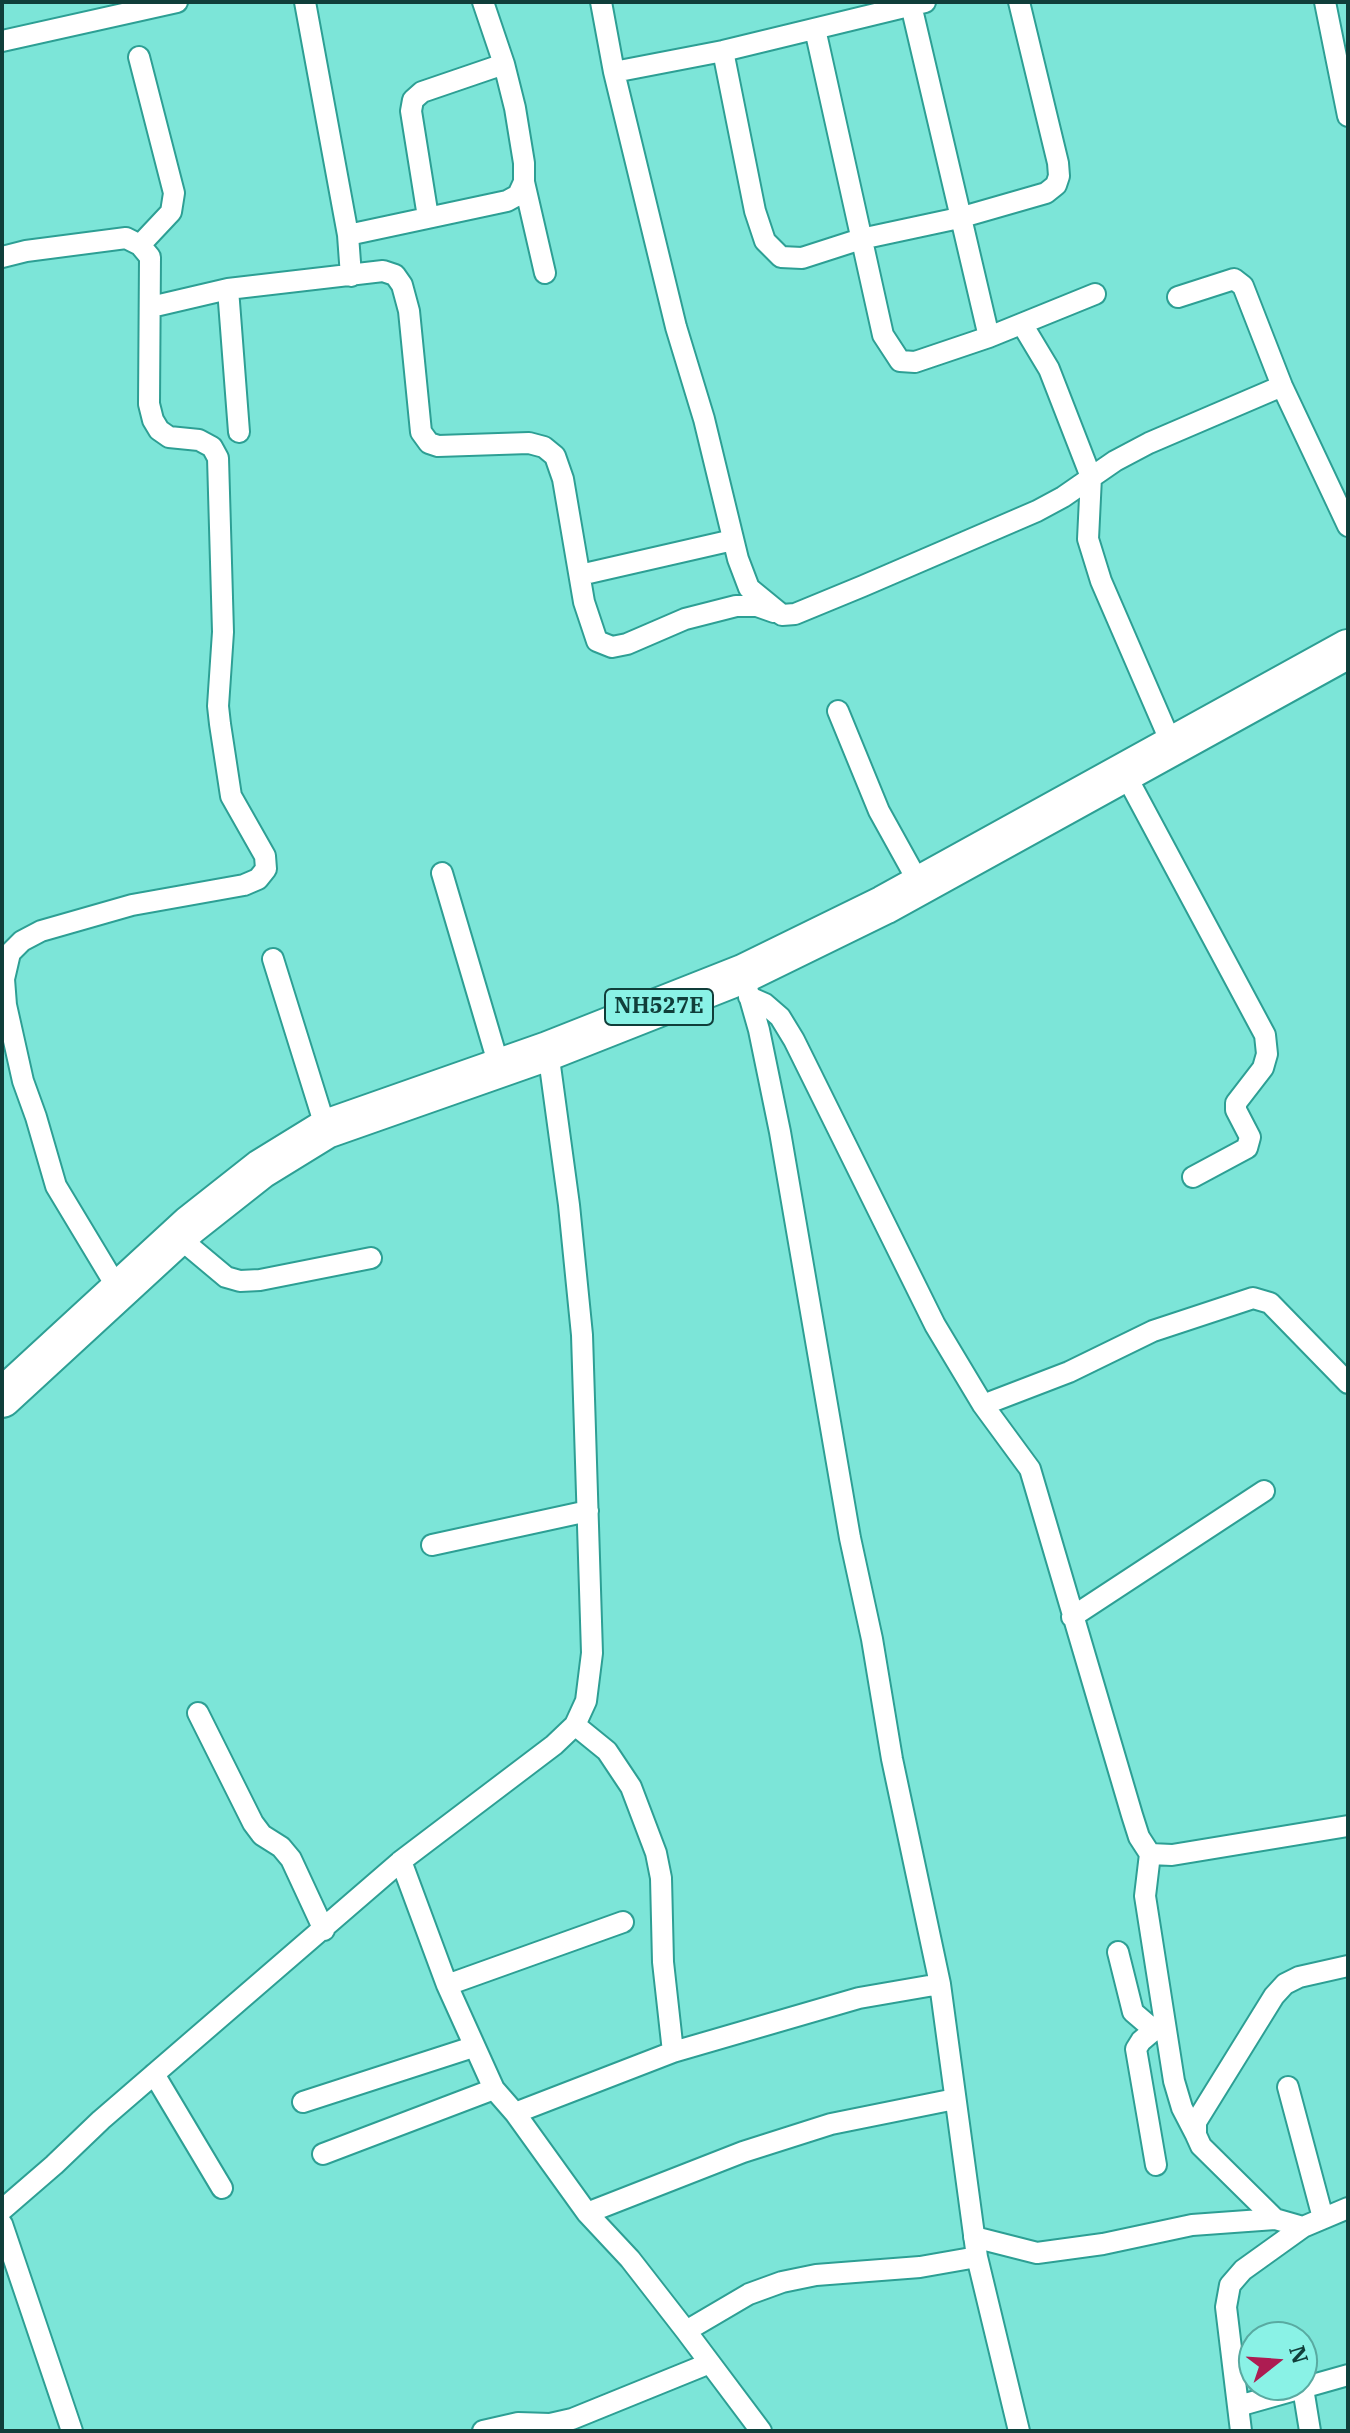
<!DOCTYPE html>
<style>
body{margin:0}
#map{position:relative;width:1350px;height:2433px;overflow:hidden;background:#7ce5d8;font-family:"IBM Plex Serif",serif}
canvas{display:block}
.frame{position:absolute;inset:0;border:4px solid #103e3a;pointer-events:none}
.north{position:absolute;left:1238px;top:2321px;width:80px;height:80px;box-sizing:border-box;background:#8af2e6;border:2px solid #59aaa1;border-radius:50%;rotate:73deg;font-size:22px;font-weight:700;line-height:32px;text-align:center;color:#103e3a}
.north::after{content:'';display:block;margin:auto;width:28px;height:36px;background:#ad1c52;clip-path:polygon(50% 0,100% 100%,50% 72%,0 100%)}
</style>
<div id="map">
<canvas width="1350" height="2433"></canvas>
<div class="frame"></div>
<div class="north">N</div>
</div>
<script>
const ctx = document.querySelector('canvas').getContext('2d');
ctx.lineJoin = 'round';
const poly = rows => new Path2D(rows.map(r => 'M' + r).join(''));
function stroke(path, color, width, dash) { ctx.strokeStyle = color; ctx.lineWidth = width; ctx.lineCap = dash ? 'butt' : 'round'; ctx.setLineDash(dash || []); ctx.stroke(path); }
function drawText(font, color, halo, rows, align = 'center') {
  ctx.font = font + ' "IBM Plex Serif",serif'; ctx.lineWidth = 8; ctx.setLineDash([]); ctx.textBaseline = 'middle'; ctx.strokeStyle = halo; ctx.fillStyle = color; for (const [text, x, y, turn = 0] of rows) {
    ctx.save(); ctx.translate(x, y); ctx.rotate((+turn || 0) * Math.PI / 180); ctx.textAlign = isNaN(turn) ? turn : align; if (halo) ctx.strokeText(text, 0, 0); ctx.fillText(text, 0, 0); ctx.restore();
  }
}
const street = poly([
 [305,2,348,235,351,276],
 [601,2,614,72,676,327,704,419,738,559,749,588,782,615,795,614,863,586,1037,511,1063,497,1115,461,1149,443,1282,386],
 [1325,2,1348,116],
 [911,5,989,337],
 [815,29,883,335,900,361,915,362,989,337,1095,294],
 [2,41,177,2],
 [723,51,755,211,765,241,781,257,802,258,861,239,959,218,1046,193,1056,185,1059,176,1058,163,1019,2],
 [139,57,174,193,171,212,140,245],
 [614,72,723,51,925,2],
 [524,182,545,273],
 [428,217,411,111,413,100,422,92,504,64],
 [348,235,507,201,518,195,524,182,524,163,515,108,504,64,483,2],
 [2,257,26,251,126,238,140,245,150,257,149,404,153,420,159,430,169,437,199,440,212,447,218,458,223,632,218,706,220,724,231,796,265,856,266,869,258,879,244,885,132,905,41,931,22,941,10,953,4,979,6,1005,23,1081,36,1117,56,1186,118,1289],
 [228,289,239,432],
 [1178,297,1234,279,1243,286,1282,386,1348,526],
 [151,307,228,289,383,271,395,275,402,285,409,311,421,432,429,443,438,446,529,443,544,447,555,456,563,479,584,602,597,641,612,647,627,644,685,619,736,606,757,606,774,612],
 [1022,324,1049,369,1091,477,1088,539,1101,581,1172,745],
 [580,575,733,540],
 [838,711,879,811,920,885],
 [1124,772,1265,1035,1267,1054,1263,1068,1236,1103,1236,1110,1250,1137,1247,1148,1193,1177],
 [442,873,499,1066],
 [273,959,326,1129],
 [743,974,759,1030,780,1132,850,1538,872,1639,892,1759,940,1984,977,2257,1019,2431],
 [749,997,765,1004,780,1017,794,1040,935,1325,983,1405,1030,1469,1132,1815,1139,1837,1150,1854,1172,1855,1348,1826],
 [177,1236,226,1277,240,1281,260,1280,371,1258],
 [983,1405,1069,1372,1153,1331,1253,1298,1270,1303,1348,1383],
 [432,1545,588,1511],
 [1072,1617,1264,1491],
 [198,1713,253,1823,262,1835,281,1847,291,1859,324,1930],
 [575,1725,607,1751,631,1787,656,1853,661,1878,663,1962,673,2052],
 [1150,1854,1145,1896,1174,2081,1182,2108,1196,2135],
 [401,1861,447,1985,494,2089,515,2113,587,2213,630,2259,686,2331,761,2431],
 [1118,1952,1133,2012,1154,2030],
 [447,1985,623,1922],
 [154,2074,222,2188],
 [1288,2087,1323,2218],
 [303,2102,473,2047],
 [515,2113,673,2052,859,1998,940,1984],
 [323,2154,494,2089],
 [1156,2165,1136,2049,1141,2041,1154,2030,1165,2026],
 [2,2210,54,2165,101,2120,401,1861,554,1745,575,1725,586,1701,592,1653,582,1335,569,1205,548,1051],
 [587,2213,743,2152,831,2124,955,2099],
 [1275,2219,1201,2146,1196,2135,1196,2122,1274,1996,1285,1984,1299,1977,1348,1966],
 [2,2224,72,2431],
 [974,2237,1037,2253,1103,2244,1192,2225,1275,2219,1303,2227],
 [686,2331,749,2294,782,2282,816,2275,920,2267,977,2257],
 [1303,2388,1310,2431],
 [1238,2406,1348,2375],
 [483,2431,518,2423,550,2424,572,2419,710,2363],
 [1241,2431,1226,2307,1230,2285,1243,2270,1303,2227,1348,2208]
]);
const highway = poly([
 [2,1398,190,1225,261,1169,326,1129,548,1051,743,974,884,905,1348,649]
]);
stroke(street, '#2d9f94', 24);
stroke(highway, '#2d9f94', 42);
stroke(street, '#fff', 20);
stroke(highway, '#fff', 38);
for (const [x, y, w] of [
 [659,1007,108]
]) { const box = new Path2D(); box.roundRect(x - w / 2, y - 18, w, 36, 6); ctx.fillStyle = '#8af2e6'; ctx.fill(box); stroke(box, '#103e3a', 2); }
drawText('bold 22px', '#103e3a', null, [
 ["NH527E",659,1007]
]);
</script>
